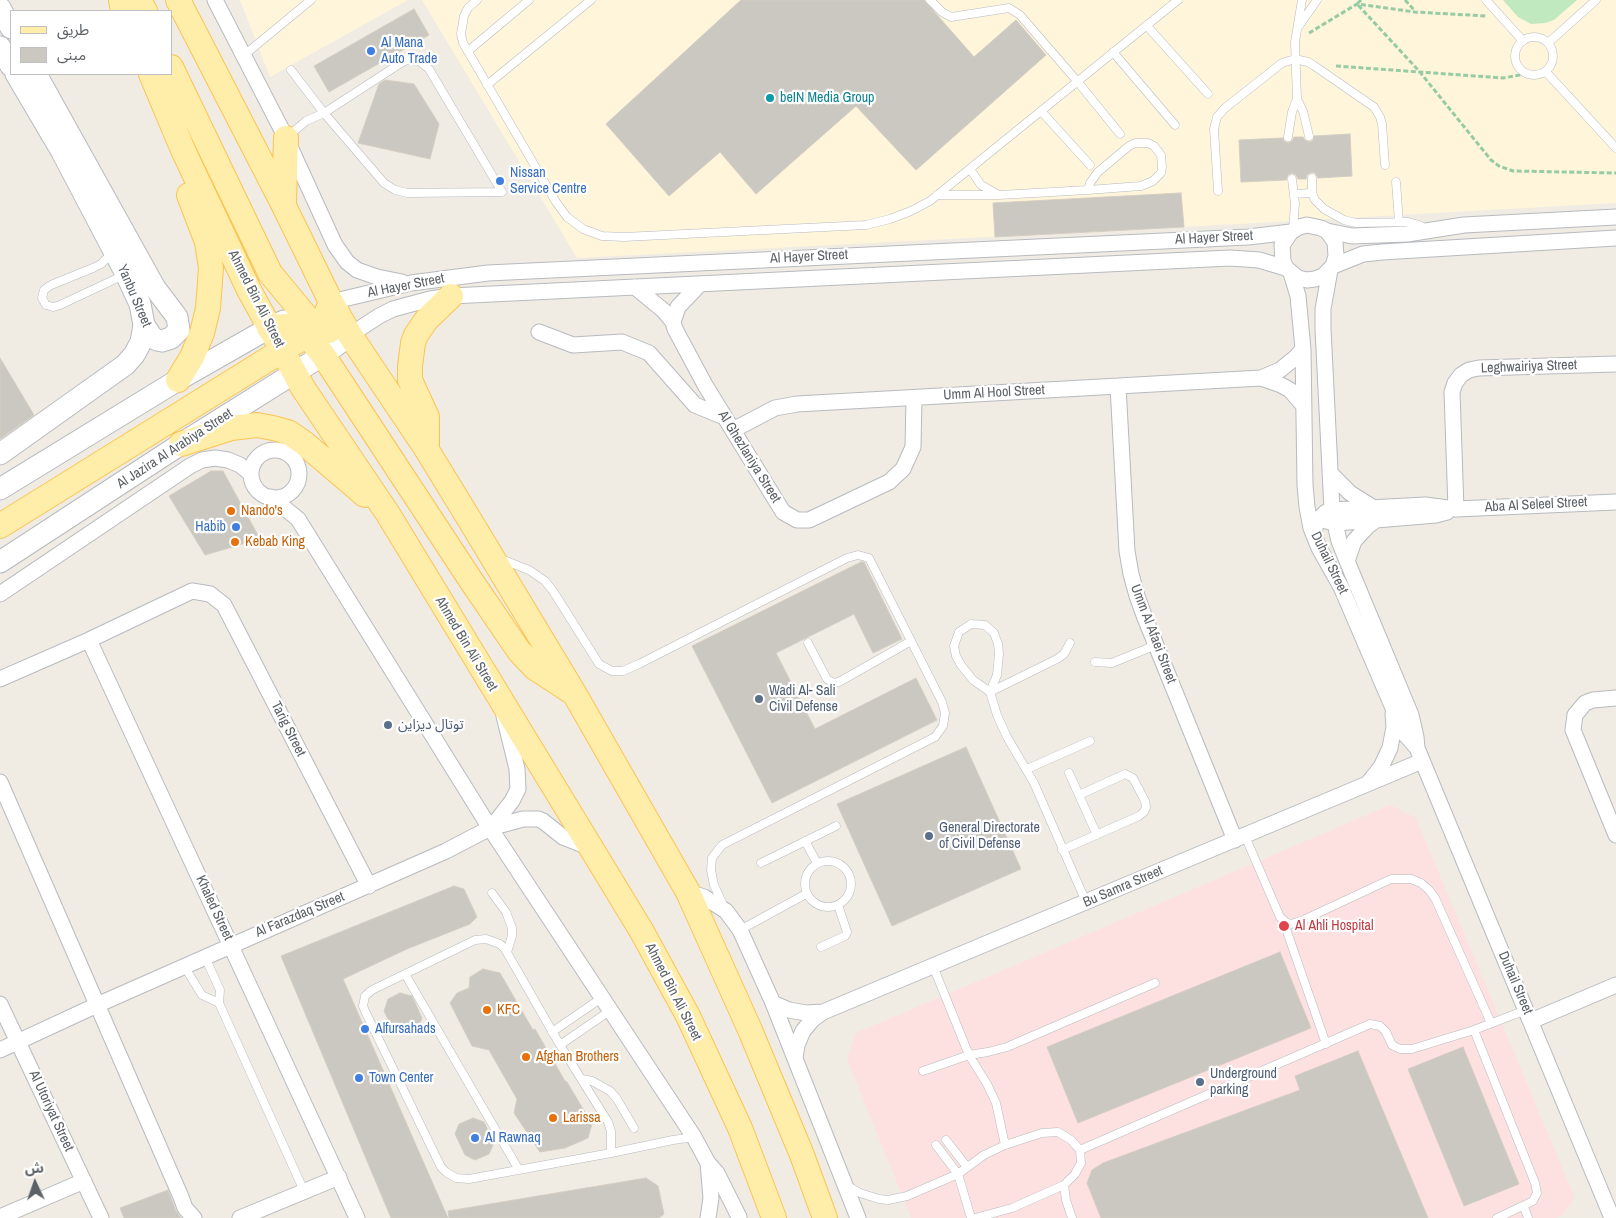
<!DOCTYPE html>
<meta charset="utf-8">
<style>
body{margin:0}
#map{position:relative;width:1616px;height:1218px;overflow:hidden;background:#f0ece4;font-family:"Archivo Narrow","Noto Sans Arabic",sans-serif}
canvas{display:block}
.legend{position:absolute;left:10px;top:10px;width:162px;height:65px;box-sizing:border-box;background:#fff;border:1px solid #bec0c2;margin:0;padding:6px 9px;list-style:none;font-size:15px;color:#5c6166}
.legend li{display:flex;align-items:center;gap:10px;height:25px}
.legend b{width:25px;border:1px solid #bec0c2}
.north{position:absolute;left:10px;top:1158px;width:50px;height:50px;-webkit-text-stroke:4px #fff;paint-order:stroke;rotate:357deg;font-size:14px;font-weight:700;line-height:20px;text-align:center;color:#5c6166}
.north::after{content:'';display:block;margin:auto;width:18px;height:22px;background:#5c6166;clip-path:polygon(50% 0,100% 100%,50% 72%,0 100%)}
</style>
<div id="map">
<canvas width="1616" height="1218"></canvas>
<ul class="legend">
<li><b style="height:6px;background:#ffedaa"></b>طريق</li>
<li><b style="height:14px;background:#cbc7c1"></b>مبنى</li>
</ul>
<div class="north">ش</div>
</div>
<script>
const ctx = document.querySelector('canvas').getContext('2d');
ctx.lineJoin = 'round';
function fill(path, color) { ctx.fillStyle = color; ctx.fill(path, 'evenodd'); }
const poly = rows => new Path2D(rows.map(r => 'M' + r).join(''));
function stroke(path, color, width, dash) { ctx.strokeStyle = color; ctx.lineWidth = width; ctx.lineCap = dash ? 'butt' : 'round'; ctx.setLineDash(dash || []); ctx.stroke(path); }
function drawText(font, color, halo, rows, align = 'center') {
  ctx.font = font + ' "Archivo Narrow","Noto Sans Arabic",sans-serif'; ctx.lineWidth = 4.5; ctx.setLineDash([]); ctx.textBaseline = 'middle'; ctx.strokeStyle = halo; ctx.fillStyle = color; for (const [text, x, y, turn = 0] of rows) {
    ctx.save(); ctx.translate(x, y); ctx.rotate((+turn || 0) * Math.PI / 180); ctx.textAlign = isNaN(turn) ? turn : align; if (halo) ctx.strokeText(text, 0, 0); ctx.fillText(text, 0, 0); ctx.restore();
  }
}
fill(poly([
 [240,0,408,0,270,77],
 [422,0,1616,0,1616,203,1184,227,577,258]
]), '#fff5da');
fill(poly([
 [1390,805,1416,818,1575,1198,1563,1215,1556,1218,911,1218,847,1059,856,1033]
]), '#fde1e0');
fill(poly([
 [1503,0,1577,0,1554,20,1545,23,1531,24,1518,17]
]), '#c1e9bf');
const building = poly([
 [741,0,924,0,974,57,1016,20,1046,55,916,170,856,106,756,194,720,152,669,196,606,124,741,0],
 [414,9,429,35,329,92,314,66,414,9],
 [385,80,414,84,439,124,430,159,358,143,379,84,385,80],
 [1350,134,1352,176,1318,178,1315,173,1312,172,1307,175,1306,179,1298,179,1296,175,1292,173,1288,175,1286,180,1241,182,1239,140,1283,138,1284,141,1288,143,1292,141,1294,137,1303,137,1305,140,1310,142,1313,140,1314,136,1350,134],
 [1181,193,1184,227,995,237,993,203,1181,193],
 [0,358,34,415,0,439,0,358],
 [211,471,223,471,260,539,205,555,169,496,211,471],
 [861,562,864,562,902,639,873,653,854,614,776,653,815,729,916,678,937,720,772,803,692,646,861,562],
 [966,747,1021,869,892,926,837,804,966,747],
 [454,886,464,889,477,917,470,924,407,949,343,979,448,1218,391,1218,281,956,454,886],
 [1280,952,1311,1028,1078,1123,1047,1047,1280,952],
 [483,969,500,973,533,1030,535,1029,565,1081,567,1082,592,1124,588,1138,565,1148,540,1152,514,1113,517,1099,489,1050,472,1046,450,1003,457,993,469,988,470,977,483,969],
 [400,993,412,996,422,1018,418,1028,403,1034,394,1032,384,1011,388,999,400,993],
 [1463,1047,1519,1184,1464,1206,1408,1069,1463,1047],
 [1358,1051,1428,1218,1101,1218,1087,1183,1092,1170,1103,1163,1300,1090,1295,1076,1358,1051],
 [473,1118,484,1122,494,1143,489,1154,475,1160,465,1155,455,1134,459,1124,473,1118],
 [646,1178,658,1186,664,1214,659,1218,449,1218,448,1211,646,1178],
 [168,1190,176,1211,181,1218,124,1218,120,1208,168,1190]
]);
fill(building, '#cbc7c1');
stroke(building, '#d5cec2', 1);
const lane = poly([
 [477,0,468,8,464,16,461,34,463,43,556,202,567,217,583,229,602,236,624,237,866,225,890,219,911,211,930,201,1178,0],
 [930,0,942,12,951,17,1009,8,1020,15,1077,81,1120,134],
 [1486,0,1523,41],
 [1147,26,1208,94],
 [1299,26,1317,0],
 '1515 56a19 19 0 1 1 38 0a19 19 0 1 1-38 0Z',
 [1548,43,1596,0],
 [468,51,529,0],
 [1113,52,1175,125],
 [243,56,311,0],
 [1546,72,1616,148],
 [487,85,591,0],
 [1297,99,1303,111,1309,136],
 [1041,111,1090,165],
 [287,137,306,121,324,113,401,63,407,60,419,61,429,69,502,192,407,193,395,190,384,183,324,113,291,70],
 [1288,137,1292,112,1297,99,1295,42,1302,0],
 [970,169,981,185,997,194],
 [1312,178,1312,193,1315,200,1324,209,1344,220,1356,223,1408,222,1419,225,1427,230],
 [1292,179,1295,204,1293,229],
 [1396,182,1399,222],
 [1218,191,1214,129,1217,117,1225,108,1282,63,1295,59,1308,62,1313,65,1374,107,1380,117,1382,124,1385,165],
 [1294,194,1312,193],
 [937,195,999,195,1088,190,1141,186,1153,181,1161,173,1162,167,1161,155,1154,146,1148,143,1135,143,1129,146,1098,172,1090,183,1088,190],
 [113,252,101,264,93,268,51,285,44,290,42,298,46,305,53,307,60,305,124,275],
 [501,559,529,570,545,581,553,591,599,664,612,671,623,671,639,664,847,558,858,555,869,558,942,702,945,713,943,726,935,737,722,845,712,858,711,870,714,885,724,907],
 [971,624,985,625,994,633,998,644,999,654,997,675,990,692,973,680,961,665,956,656,954,646,959,632,971,624],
 [808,643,827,679,833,683,839,682,911,641],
 [1070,643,1064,654,1057,659,990,692,997,715,1007,737,1034,783,1086,902],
 [1095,662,1112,663,1156,645],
 [1027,769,1090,741],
 [1069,773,1097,835],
 [1245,836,1280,917,1287,923,1291,924,1301,921,1391,879,1411,879,1421,883,1429,890,1435,898,1491,1023],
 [805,841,817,863],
 [1062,850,1139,816,1144,812,1146,807,1145,801,1133,778,1125,774,1079,795],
 '805 884a23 23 0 1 1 46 0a23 23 0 1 1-46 0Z',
 [761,863,836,826],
 [492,893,506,912,512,928,512,936,507,952],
 [1283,920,1326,1044],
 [740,930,806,894],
 [821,947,845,936,847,932,838,905],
 [205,957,220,990,219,1003,304,1191],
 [184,966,202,995,219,1003],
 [405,974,519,1170],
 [1474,1030,1535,1183,1537,1193,1533,1201,1497,1218],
 [552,1032,603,997],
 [560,1045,611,1010],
 [923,1071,969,1055,933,966],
 [582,1079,592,1081,610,1091,617,1099,634,1128],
 [946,1140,967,1167],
 [936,1145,958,1174,971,1218],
 [1005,1145,996,1103,987,1084,969,1055,988,1052,1007,1047,1155,983],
 [1080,1150,1370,1024,1380,1026,1386,1032,1392,1045,1400,1049,1412,1049,1474,1030,1526,1010],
 [611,1153,611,1131,608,1122,560,1045,505,949,500,944,486,939,475,940,372,990,365,996,363,1006,365,1011,441,1167,446,1172,456,1178,469,1179,611,1153,673,1140,694,1137],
 [846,1185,860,1193,879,1199,888,1200,907,1196,958,1174,984,1155,1005,1145,1042,1133,1058,1132,1071,1140,1080,1150,1081,1163,1075,1174,1064,1185,1012,1208,975,1218],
 [1064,1185,1066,1200,1072,1218],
 [1524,1207,1528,1218]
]);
const street = poly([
 [215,0,286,138,335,245,347,262,357,270,377,277,402,282],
 [1327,231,1352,236,1407,234,1464,225,1616,217],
 [1333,266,1363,254,1382,252,1616,238],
 [1330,270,1323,309,1323,329,1332,510,1339,541,1347,561,1411,715,1416,737,1417,748],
 [1291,273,1298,296,1303,349,1305,485,1307,507,1311,528,1319,548,1341,587,1399,722,1403,732,1417,748,1612,1218],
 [635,287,664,311,673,322,675,329,705,385,783,512,797,520,809,520,889,482,903,469,913,447,914,398],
 [331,302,411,283,488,273,1248,237,1291,232,1299,227,1307,225,1321,228,1327,231,1335,242,1336,256,1333,266,1323,276,1315,279,1307,280,1298,278,1286,268,1283,261,1282,245,1291,232],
 [673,322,678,307,700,284],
 [539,332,573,345,622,342,649,353,695,405,724,417],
 [350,335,379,316,393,309,430,299,451,296,1230,258,1259,260,1286,268],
 [1261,378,1281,385,1290,390,1304,406],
 [1118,386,1127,551,1131,574,1137,596,1145,618,1235,840],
 [733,430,775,408,797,404,1261,378,1280,370,1296,357,1303,349],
 '251 474a24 24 0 1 1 48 0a24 24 0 1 1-48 0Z',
 [1330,473,1350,493,1374,508],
 [271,497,298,519,490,828,694,1137,708,1163,717,1173,739,1217],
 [1456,509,1452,392,1455,383,1461,375,1469,370,1479,368,1616,364],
 [1326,521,1335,523,1376,520,1436,515,1447,512],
 [1314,535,1316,522,1326,512,1332,510,1425,505,1456,509,1616,502],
 [1347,561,1354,541,1368,526,1376,520],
 [0,594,190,466,202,460,215,458,228,460,240,465,251,474],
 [89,640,357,1218],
 [0,679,89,640,192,591,210,594,224,605,369,886],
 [1616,698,1593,700,1585,703,1575,715,1573,730,1616,835],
 [0,782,181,1197,185,1208,194,1218],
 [1369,782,1381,767,1390,748,1394,727,1393,714],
 [491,828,512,801,518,789,517,769,504,716],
 [688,892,704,897,726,911,740,930,773,1003,858,1218],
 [773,1003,789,1010,806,1013,823,1012],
 [0,1004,101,1218],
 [1531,1021,1616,985],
 [0,1050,97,1005,446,851,490,828,523,819,538,819,543,821,563,837,591,848],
 [795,1058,797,1045,803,1031,812,1020,823,1012,1422,761],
 [0,1217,84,1181],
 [240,1218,339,1177],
 [708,1218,711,1198,708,1163]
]);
const secondary = poly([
 [0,8,11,28],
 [0,47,11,66],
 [16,74,62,152,126,274,140,304,144,325,152,337,157,340,162,341,171,338,179,330,177,317,155,288,36,74],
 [0,454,125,365,134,355,141,342,144,325],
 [0,489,178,380,269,328,284,321],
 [0,562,181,444,323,355,350,335]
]);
const primary = poly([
 [121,0,123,11],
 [139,0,145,11],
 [178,0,283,204,331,302,350,335,427,450,474,527,574,693,688,892,750,1030,802,1155,825,1218],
 [171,67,270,273,308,319,329,331],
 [151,74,183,150,249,290,303,388,388,514,641,930,688,1016,740,1128,774,1218],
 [284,202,286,138],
 [269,328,286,326,294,327,301,330,307,335,323,355,472,582,519,651,535,668,570,691],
 [178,380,192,357,202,333,208,308,211,268,207,242,189,195],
 [181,444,231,428,257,425,273,428,288,432,304,443,365,495],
 [427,450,427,417,410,380,410,366,413,343,416,335,427,319,451,296],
 [0,526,312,332,324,319,331,302]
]);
stroke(lane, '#b7babf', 9);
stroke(street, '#b7babf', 17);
stroke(secondary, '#b6babf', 23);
stroke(primary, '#fbc452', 26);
stroke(poly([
 [1361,0,1357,4,1419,71,1491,160,1499,166,1513,171,1616,173],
 [1405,0,1415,11],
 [1309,33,1357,4,1415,12,1486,16],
 [1336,66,1503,78,1526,74]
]), '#97cba4', 3, [5, 2.5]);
stroke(lane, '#fff', 8);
stroke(street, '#fff', 15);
stroke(secondary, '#fff', 21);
stroke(primary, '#ffedaa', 24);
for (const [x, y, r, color] of [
 [371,51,5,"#3f7fe0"],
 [770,98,5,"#0f9aa8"],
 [500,181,5,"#3f7fe0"],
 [231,511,5,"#e8710a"],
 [236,527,5,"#3f7fe0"],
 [235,542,5,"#e8710a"],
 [759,699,5,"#5c6f8a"],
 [388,725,5,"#5c6f8a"],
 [929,836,5,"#5c6f8a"],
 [1284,926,6,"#e0444e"],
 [487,1010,5,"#e8710a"],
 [365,1029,5,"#3f7fe0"],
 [526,1057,5,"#e8710a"],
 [359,1078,5,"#3f7fe0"],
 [1200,1082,5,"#5c6f8a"],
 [553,1118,5,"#e8710a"],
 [475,1138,5,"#3f7fe0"]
]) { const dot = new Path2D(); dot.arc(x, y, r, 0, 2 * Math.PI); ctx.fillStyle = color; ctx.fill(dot); stroke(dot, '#fff', 2); }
drawText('14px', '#366cbe', '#fff', [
 ["Al Mana",381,43],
 ["Auto Trade",381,59],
 ["Nissan",510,173],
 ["Service Centre",510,189],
 ["Habib",226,527,"right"],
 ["Alfursahads",375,1029],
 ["Town Center",369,1078],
 ["Al Rawnaq",485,1138]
], 'left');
drawText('14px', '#0d838f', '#fff', [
 ["beIN Media Group",780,98]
], 'left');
drawText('14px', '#5c6166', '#fff', [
 ["Al Hayer Street",1214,238,-3],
 ["Al Hayer Street",809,257,-3],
 ["Al Hayer Street",406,286,-11],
 ["Yanbu Street",134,296,67],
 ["Ahmed Bin Ali Street",256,299,63],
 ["Leghwairiya Street",1529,367,-2],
 ["Umm Al Hool Street",994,393,-3],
 ["Al Jazira Al Arabiya Street",175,449,-33],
 ["Al Ghezlaniya Street",749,457,58],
 ["Aba Al Seleel Street",1536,505,-3],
 ["Duhail Street",1329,563,64],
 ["Umm Al Afaei Street",1153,634,69],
 ["Ahmed Bin Ali Street",466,644,59],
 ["Tarig Street",288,729,63],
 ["Bu Samra Street",1123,887,-23],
 ["Khaled Street",214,908,65],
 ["Al Farazdaq Street",300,915,-23],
 ["Duhail Street",1515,983,67],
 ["Ahmed Bin Ali Street",673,992,63],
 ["Al Utoriyat Street",51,1111,65]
]);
drawText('14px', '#c56008', '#fff', [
 ["Nando's",241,511],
 ["Kebab King",245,542],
 ["KFC",497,1010],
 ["Afghan Brothers",536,1057],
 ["Larissa",563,1118]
], 'left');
drawText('14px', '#4e5e75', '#fff', [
 ["Wadi Al- Sali",769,691],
 ["Civil Defense",769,707],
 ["توتال ديزاين",398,725],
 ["General Directorate",939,828],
 ["of Civil Defense",939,844],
 ["Underground",1210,1074],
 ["parking",1210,1090]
], 'left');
drawText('14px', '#be3a42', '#fff', [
 ["Al Ahli Hospital",1295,926]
], 'left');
</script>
